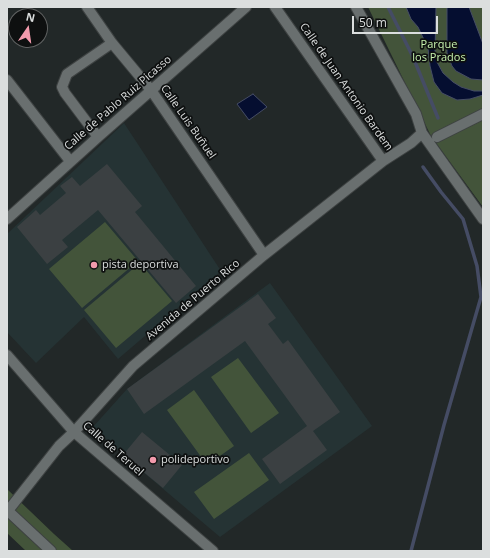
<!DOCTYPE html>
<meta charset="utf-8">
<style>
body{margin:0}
#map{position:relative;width:490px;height:558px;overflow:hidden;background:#222828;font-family:"Open Sans",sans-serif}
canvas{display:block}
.frame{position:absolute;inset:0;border:8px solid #dbdede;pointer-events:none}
.north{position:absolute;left:8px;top:8px;width:40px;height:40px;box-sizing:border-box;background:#0e1010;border:1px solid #606262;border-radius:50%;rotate:13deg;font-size:11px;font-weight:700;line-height:16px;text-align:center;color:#dbdede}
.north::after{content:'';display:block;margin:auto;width:14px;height:18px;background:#f39aac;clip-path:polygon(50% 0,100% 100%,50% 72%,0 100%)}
.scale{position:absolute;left:352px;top:16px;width:86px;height:18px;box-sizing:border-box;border:2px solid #dbdede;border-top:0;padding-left:5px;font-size:12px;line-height:14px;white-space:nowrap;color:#dbdede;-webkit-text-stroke:3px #0e1010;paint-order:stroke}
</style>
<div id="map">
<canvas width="490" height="558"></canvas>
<div class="frame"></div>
<div class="north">N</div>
<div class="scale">50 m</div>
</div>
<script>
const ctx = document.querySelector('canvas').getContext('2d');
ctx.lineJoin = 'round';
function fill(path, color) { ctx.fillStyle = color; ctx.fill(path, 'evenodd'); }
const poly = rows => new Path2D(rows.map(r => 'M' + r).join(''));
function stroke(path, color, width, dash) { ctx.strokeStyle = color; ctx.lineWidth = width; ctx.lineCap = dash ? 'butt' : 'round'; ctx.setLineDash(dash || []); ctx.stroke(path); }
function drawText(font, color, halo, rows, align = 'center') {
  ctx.font = font + ' "Open Sans",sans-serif'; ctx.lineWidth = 3.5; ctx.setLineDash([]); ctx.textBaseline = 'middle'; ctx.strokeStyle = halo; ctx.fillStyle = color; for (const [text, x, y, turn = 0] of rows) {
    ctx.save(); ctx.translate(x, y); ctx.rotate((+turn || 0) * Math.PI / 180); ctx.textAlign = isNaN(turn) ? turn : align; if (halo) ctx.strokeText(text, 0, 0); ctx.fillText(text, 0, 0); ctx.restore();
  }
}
fill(poly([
 [124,123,221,271,118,359,84,317,36,363,7,332,7,234],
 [270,283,372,426,220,537,123,455,93,427,127,389]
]), '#253334');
fill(poly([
 [368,7,483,7,483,207,431,136],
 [105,222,138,261,82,308,49,269],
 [140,263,172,301,116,348,84,310],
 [238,358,279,413,251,433,211,377],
 [194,390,234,446,207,465,167,410],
 [249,453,269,480,214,519,194,492],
 [7,489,54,534,73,551,26,551,7,533]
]), '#43543a');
const water = poly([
 [406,7,436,7,435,51,437,62,443,73,453,82,461,87,474,91,483,91,483,95,470,99,457,100,442,93,434,82,430,66,428,48,418,27,411,19,406,7],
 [447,7,469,7,483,44,483,80,471,79,456,71,452,66,447,53,447,7],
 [253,94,267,107,249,120,237,104,253,94]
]);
fill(water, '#050e30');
stroke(water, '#454c64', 1);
stroke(poly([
 [388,7,413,57,438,118],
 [411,551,444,425,481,297,477,266,463,219,441,192,423,167]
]), '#454c64', 3.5);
fill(poly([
 [107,164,142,206,135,212,196,286,176,303,98,210,62,240,68,247,47,264,17,227,36,210,40,215,66,193,60,186,72,177,80,186],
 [258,294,276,318,268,324,283,344,288,340,340,412,313,431,327,450,280,484,262,459,307,426,245,341,144,414,127,389],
 [142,432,182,465,163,488,123,455]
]), '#3b4042');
const minor = poly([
 [87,7,112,43,151,90,264,255],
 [275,7,383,161],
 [356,7,416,114,422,133,483,219],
 [7,80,70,161],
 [98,137,65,93,62,87,67,74,112,43],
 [437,137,483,114],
 [7,219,98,137,246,7],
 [7,355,74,432,213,551],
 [7,510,51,551],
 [7,512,59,446,74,432,133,366,264,255,383,161,411,143,422,133]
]);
stroke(minor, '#3e4242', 12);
stroke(minor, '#696f6f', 10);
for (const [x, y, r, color] of [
 [94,265,4,"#f39aac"],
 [153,460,4,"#f39aac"]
]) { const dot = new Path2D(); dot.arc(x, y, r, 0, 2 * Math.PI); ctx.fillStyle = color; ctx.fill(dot); stroke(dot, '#0e1010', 1.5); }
drawText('11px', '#c6f1ae', '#0e1010', [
 ["Parque",439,45],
 ["los Prados",439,58]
]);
drawText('11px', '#dbdede', '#0e1010', [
 ["Calle de Juan Antonio Bardem",346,87,55],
 ["Calle de Pablo Ruiz Picasso",118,103,-41],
 ["Calle Luis Buñuel",188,122,55],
 ["Avenida de Puerto Rico",193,300,-40],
 ["Calle de Teruel",113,449,41]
]);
drawText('11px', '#dbdede', '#0e1010', [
 ["pista deportiva",102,265],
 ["polideportivo",161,460]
], 'left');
</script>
